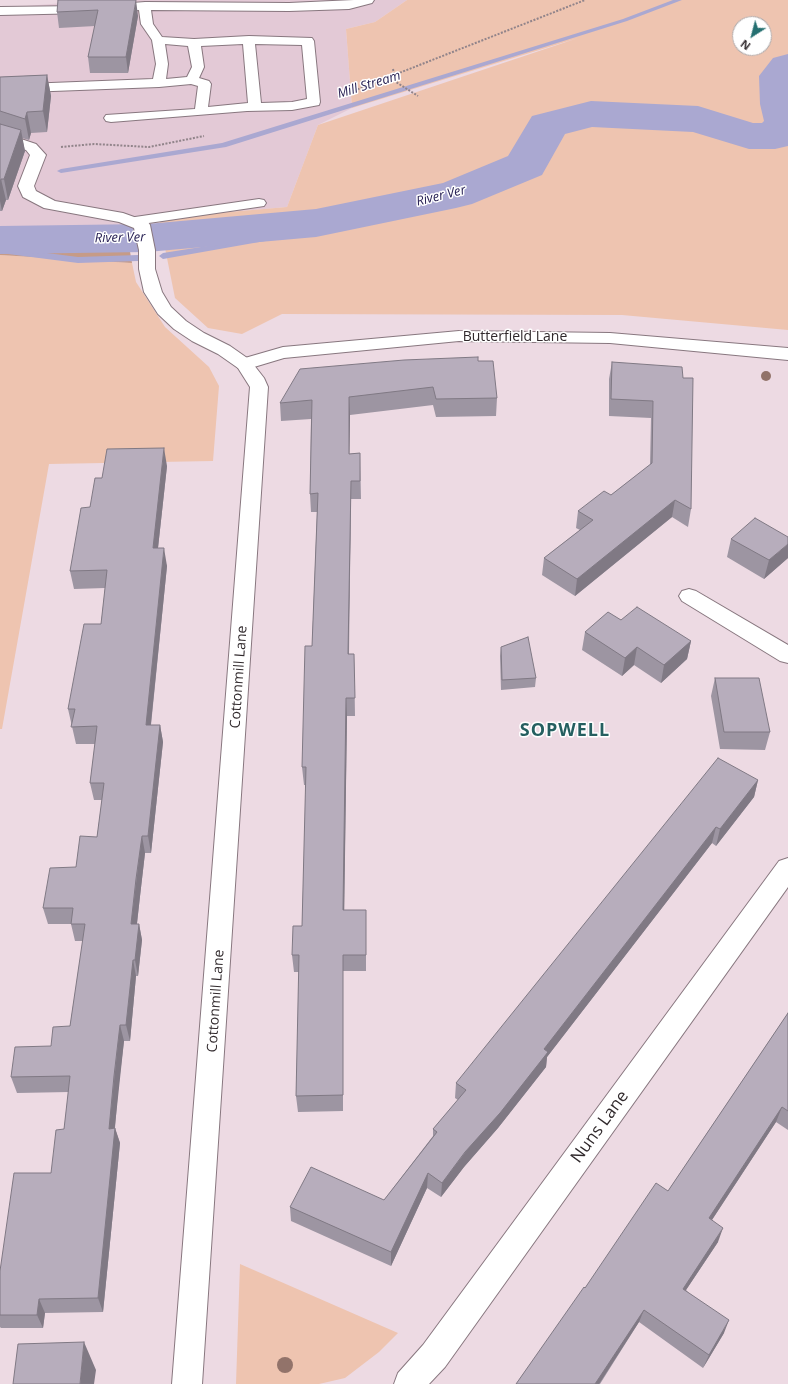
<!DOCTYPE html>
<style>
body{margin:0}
#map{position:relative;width:788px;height:1384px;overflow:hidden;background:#eddae3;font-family:"Open Sans",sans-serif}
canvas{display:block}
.north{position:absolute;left:732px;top:16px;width:40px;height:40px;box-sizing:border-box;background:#fff;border:1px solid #aca9ab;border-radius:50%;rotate:216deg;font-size:11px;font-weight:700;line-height:16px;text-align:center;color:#30292c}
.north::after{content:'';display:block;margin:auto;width:14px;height:18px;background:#257071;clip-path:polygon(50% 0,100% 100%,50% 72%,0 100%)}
</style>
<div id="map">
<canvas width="788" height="1384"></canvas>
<div class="north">N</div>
</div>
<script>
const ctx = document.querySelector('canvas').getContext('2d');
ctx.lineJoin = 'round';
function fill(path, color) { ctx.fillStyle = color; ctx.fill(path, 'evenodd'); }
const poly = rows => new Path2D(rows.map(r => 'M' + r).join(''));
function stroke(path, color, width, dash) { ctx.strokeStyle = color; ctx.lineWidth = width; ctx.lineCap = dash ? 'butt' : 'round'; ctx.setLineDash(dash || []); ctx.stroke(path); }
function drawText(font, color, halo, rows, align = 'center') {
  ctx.font = font + ' "Open Sans",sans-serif'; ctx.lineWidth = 3; ctx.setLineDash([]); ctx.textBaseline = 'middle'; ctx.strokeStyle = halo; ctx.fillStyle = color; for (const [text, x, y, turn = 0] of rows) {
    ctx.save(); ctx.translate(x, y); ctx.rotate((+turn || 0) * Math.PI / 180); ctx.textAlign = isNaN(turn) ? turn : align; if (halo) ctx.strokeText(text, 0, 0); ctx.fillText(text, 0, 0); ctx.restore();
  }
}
fill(poly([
 [102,0,407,0,375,22,346,29,352,108,318,125,287,207,159,218,114,234,18,237,0,236,0,8]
]), '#e3c9d6');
fill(poly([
 [407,0,788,0,788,330,622,315,282,314,242,334,208,328,175,298,159,218,287,207,318,125,578,38,352,108,346,29,375,22],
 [740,24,764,24,764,48,740,48],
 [0,255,132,263,136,282,165,327,209,367,219,386,213,461,49,464,2,729,0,729],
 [240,1264,398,1333,379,1352,345,1378,319,1384,236,1384]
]), '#eec4b0');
fill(poly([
 [114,234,128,240,132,263,0,255,0,236,18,237]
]), '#c69b87');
fill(poly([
 [673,0,682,0,627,21,226,147,61,173,57,171,61,169,222,143,623,19,673,0],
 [316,221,320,223,319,225,265,241,163,259,159,256,163,253,264,237,316,221],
 [0,247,78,257,138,255,142,258,138,261,78,263,0,253,0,247]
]), '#aaa8d1');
fill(poly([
 [788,54,788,146,775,149,749,149,693,132,592,127,565,134,542,175,472,204,456,208,316,237,147,252,0,254,0,226,147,224,316,209,443,183,508,156,532,116,591,101,698,106,753,123,762,123,764,121,760,104,759,76,773,58,788,54]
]), '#aaa8d1');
const service = poly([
 [354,0,374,0,372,3,349,9,289,11,151,10,153,24,162,37,194,39,249,36,312,38,314,41,320,102,319,105,292,110,247,111,111,122,106,121,104,118,106,115,195,109,198,86,191,84,159,87,0,93,0,85,153,79,156,64,152,40,141,24,139,10,111,12,105,8,107,5,145,2,289,3,354,0],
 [165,44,188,46,192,67,187,77,166,79,168,64,165,44],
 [243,44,248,103,208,107,211,84,209,81,199,78,204,67,201,46,243,44],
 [255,44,302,45,307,99,292,102,261,103,255,44],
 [83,6,89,10,87,13,0,15,0,7,83,6],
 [259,199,264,200,266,203,264,206,135,225,130,224,128,221,130,218,135,217,259,199]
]);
const minor = poly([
 [459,331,610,333,788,348,788,360,610,343,459,341,284,358,244,370,238,368,235,364,238,360,283,347,459,331],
 [689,589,696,591,788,645,788,663,780,661,682,601,679,596,682,591,689,589],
 [788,858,788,887,445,1367,429,1384,394,1384,398,1373,423,1345,779,861,788,858]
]);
const tertiary = poly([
 [0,132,36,144,46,155,34,186,36,191,55,201,123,213,148,222,150,225,155,250,155,269,162,292,171,307,186,321,204,333,230,346,250,360,264,378,268,387,202,1384,172,1384,250,387,238,368,218,354,192,341,174,329,158,314,144,292,139,269,139,250,134,228,119,222,44,208,23,197,18,186,30,155,26,150,0,142,0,132]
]);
stroke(service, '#88777f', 2);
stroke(minor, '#88777f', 2);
stroke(tertiary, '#88777f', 2);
stroke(poly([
 [393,69,396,82,418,96],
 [338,97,585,0],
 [61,147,94,144,149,147,204,136]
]), '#91848a', 2, [2, 1.5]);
fill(service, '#fff');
fill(minor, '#fff');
fill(tertiary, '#fff');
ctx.fillStyle = '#92736a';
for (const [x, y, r] of [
 [766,376,5],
 [285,1365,8]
]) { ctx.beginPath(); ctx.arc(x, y, r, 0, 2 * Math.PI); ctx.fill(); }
fill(poly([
 [58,0,138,16,128,73,90,73,88,57,95,26,59,28,57,12],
 [47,75,51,96,47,132,31,133,29,140,22,138,25,151,8,200,6,200,2,211,0,211,0,77],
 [478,361,497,398,496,416,436,417,433,405,350,415,349,454,360,453,361,499,351,499,349,654,354,654,355,716,347,716,344,910,366,927,366,971,343,971,343,1111,298,1112,296,1096,299,972,294,972,292,955,302,926,306,785,304,785,302,767,312,646,317,512,311,512,310,494,311,419,281,421,280,403],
 [612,362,683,378,691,509,688,527,672,517,575,596,542,575,544,558,580,530,576,528,578,511,611,495,650,465,651,418,609,416,609,379],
 [167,466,158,548,167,566,151,725,160,725,163,742,151,853,145,853,140,896,137,924,139,924,142,940,138,976,136,976,130,1041,124,1041,118,1091,115,1128,120,1143,103,1312,45,1313,43,1328,1,1328,0,1327,0,1271,51,1173,64,1129,69,1092,17,1093,11,1077,51,1046,70,1026,83,941,75,941,71,924,48,924,43,908,76,867,97,837,102,800,94,800,90,783,95,744,76,744,68,709,101,624,105,588,74,589,70,571,90,507,102,478],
 [731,539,788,558,764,579,727,557],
 [621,620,691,641,687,659,661,683,634,665,622,676,582,650,585,632],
 [501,647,536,678,535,687,501,690,500,656],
 [715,678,770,732,765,750,720,749,711,696],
 [758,780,754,797,716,846,712,843,547,1057,546,1067,498,1128,464,1167,441,1197,427,1188,391,1266,291,1221,290,1207,384,1200,433,1136,433,1129,458,1100,455,1098,456,1083],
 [788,1013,788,1130,776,1122,712,1220,718,1242,686,1290,724,1333,703,1368,639,1322,600,1384,516,1384,585,1288,668,1191]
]), '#9d95a2');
fill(poly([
 [136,0,138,16,128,73,126,57],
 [47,75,51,96,47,132,43,111],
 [27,112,31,133,29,140,25,119],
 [21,130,25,151,8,200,4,179],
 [1,179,6,200,2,211,0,201,0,183],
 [349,397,350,415,349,472],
 [164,448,167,466,156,566,153,548],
 [351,481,351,499,348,672,348,654],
 [675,500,672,517,575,596,577,579],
 [788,544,788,558,764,579,769,560],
 [164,548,167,566,149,742,146,725],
 [691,641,687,659,661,683,664,665],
 [637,647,634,665,622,676,625,658],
 [346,698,347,716,344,927,343,910],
 [160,725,163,742,151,853,148,836],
 [758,780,754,797,716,846,720,829],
 [716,827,712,843,547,1057,546,1067,498,1128,464,1167,441,1197,442,1183,544,1049],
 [142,836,145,853,135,940,131,924],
 [139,924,142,940,138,976,135,960],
 [133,960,136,976,130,1041,126,1025],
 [120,1025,124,1041,113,1144,109,1129],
 [782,1107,776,1122,704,1232,709,1218],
 [115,1128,120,1143,103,1312,98,1298],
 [428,1173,427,1188,391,1266,391,1252],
 [723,1228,718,1242,678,1302,683,1289],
 [39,1299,45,1313,43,1328,37,1315],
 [644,1310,639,1322,599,1384,595,1384],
 [729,1320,724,1333,703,1368,709,1355],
 [84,1342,96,1370,94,1384,80,1384]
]), '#807984');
const building = poly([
 [58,0,136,0,126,57,88,57,98,10,57,12,58,0],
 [47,75,43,111,27,112,25,119,0,111,0,77,47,75],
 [0,124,21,130,4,179,1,179,0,183,0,124],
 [478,357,478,361,493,361,497,398,436,399,433,387,349,397,349,454,360,453,360,481,351,481,348,654,354,654,355,698,346,698,343,910,366,910,366,955,343,955,343,1095,296,1096,299,955,292,955,293,926,302,926,306,767,302,767,305,646,312,646,318,493,310,494,312,400,280,403,300,369,404,360,478,357],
 [612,362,682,367,683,378,693,378,691,509,675,500,577,579,544,558,593,520,578,511,604,491,611,495,652,463,653,401,611,399,612,362],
 [164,448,153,548,164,548,146,725,160,725,148,836,142,836,136,879,131,924,139,924,135,960,133,960,126,1025,120,1025,114,1076,109,1129,115,1128,98,1298,39,1299,37,1315,0,1315,0,1271,14,1173,51,1173,56,1130,64,1129,70,1076,11,1077,15,1047,51,1046,53,1027,70,1026,85,924,71,924,73,908,43,908,50,868,76,867,80,836,97,837,104,783,90,783,97,726,71,727,75,709,68,709,84,624,101,624,107,570,70,571,81,508,90,507,95,478,102,478,107,449,164,448],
 [755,518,788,537,788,544,769,560,731,539,755,518],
 [637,607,691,641,664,665,637,647,625,658,585,632,608,612,621,620,637,607],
 [528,637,536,678,502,680,501,647,528,637],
 [715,678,759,678,770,732,724,732,715,678],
 [718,758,758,780,720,829,716,827,544,1049,548,1052,500,1113,465,1152,442,1183,428,1173,391,1252,290,1207,311,1167,384,1200,437,1132,433,1129,466,1090,456,1083,718,758],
 [788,1013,788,1111,782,1107,709,1218,723,1228,683,1289,729,1320,709,1355,644,1310,595,1384,516,1384,584,1287,585,1288,656,1183,668,1191,788,1013],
 [84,1342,80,1384,13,1384,18,1344,84,1342]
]);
fill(building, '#b7adbc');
stroke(building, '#807984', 1);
drawText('italic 13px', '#282154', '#fff', [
 ["Mill Stream",369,85,-17],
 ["River Ver",441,196,-14],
 ["River Ver",120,238,-1]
]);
drawText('14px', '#30292c', '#fff', [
 ["Butterfield Lane",515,337],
 ["Cottonmill Lane",239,677,-86],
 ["Cottonmill Lane",216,1001,-86]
]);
drawText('17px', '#30292c', '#fff', [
 ["Nuns Lane",600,1127,-54]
]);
ctx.letterSpacing = '1px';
drawText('bold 18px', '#255f60', '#fff', [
 ["SOPWELL",565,731]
]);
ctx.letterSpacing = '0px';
</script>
